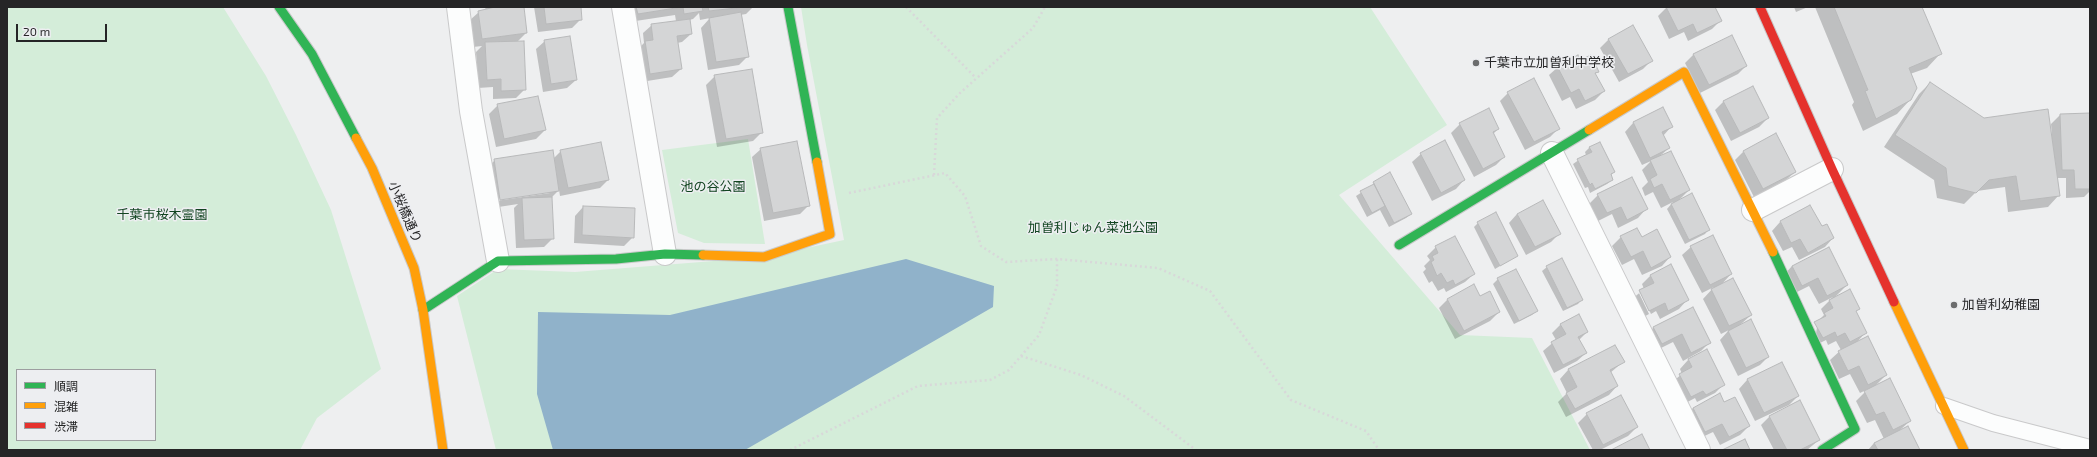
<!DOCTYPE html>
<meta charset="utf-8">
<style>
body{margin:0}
#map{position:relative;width:2097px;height:457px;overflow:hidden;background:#eeeff0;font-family:"Exo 2","Noto Sans JP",sans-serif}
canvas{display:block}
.frame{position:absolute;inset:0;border:8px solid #252526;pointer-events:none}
.legend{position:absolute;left:16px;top:369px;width:140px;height:72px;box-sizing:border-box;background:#edeef1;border:1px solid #9d9ea0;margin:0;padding:5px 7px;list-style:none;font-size:12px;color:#252526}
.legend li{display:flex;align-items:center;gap:8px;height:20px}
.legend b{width:20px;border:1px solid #9d9ea0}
.scale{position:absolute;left:16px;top:24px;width:91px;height:18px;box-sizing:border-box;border:2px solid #252526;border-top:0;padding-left:5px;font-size:12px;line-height:14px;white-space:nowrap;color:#252526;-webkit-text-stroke:3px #edeef1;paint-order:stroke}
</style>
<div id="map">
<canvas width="2097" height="457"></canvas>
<div class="frame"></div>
<ul class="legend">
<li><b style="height:5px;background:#30b455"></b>順調</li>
<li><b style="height:5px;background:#ff9f0a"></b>混雑</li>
<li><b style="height:5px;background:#e5322d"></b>渋滞</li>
</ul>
<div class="scale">20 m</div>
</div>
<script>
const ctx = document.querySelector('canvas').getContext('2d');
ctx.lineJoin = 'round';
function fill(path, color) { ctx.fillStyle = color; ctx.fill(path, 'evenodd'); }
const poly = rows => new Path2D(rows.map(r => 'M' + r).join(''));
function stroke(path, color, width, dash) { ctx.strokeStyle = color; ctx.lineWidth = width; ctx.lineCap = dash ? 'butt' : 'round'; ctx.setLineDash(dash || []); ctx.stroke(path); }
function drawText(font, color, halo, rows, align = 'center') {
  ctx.font = font + ' "Exo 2","Noto Sans JP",sans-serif'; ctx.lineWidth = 3; ctx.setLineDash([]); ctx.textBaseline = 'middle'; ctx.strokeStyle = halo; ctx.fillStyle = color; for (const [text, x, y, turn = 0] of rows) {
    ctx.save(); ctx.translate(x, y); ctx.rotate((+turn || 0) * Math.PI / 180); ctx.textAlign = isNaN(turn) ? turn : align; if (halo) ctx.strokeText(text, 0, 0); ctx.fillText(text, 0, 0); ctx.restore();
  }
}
fill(poly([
 [7,7,223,7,266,76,296,135,331,210,381,369,317,418,300,450,7,450],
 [17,370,155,370,155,440,17,440],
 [801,7,1370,7,1447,125,1339,195,1460,335,1532,338,1590,450,496,450,457,296,498,269,575,272,764,257,844,240,807,45],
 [748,139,765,244,704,243,678,233,662,150]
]), '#d4edd9');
fill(poly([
 [906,259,994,286,993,307,745,450,553,450,537,394,538,312,670,315]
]), '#90b2ca');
fill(poly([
 [485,7,523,7,526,33,517,42,525,89,516,98,493,99,493,87,478,88,476,52,482,46,473,47,470,20,479,12,486,11],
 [534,7,580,7,581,19,572,28,538,32],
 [627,7,753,7,746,14,740,15,748,56,739,65,708,70,701,28,710,18,700,20,699,13,693,19,689,20,691,34,682,42,677,43,681,69,672,77,641,82,637,50,644,43,643,33,652,25,676,21,675,15,629,22],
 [1714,7,1720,21,1712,29,1688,41,1684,32,1669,39,1658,16,1667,7],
 [1794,7,1808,7,1796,12],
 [1815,7,1921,7,1940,54,1927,68,1910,74,1910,100,1897,114,1863,131,1852,105,1854,102],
 [1609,39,1651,61,1643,69,1619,82,1600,48],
 [545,41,576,80,567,88,543,92,536,49],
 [1694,54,1746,66,1738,74,1700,93,1685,63],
 [1580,62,1598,71,1595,74,1604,91,1595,100,1576,109,1570,97,1562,101,1549,75,1558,67],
 [715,76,762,132,753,141,717,147,706,85],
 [1930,83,1984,119,2050,135,2052,135,2051,124,2060,115,2090,114,2090,191,2084,197,2066,198,2066,178,2057,178,2059,195,2048,207,2008,212,2005,187,1977,191,1964,204,1937,198,1934,180,1884,147,1919,94],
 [1508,93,1559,128,1550,137,1525,150,1500,101],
 [1724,101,1768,118,1759,127,1731,141,1715,110],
 [498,105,545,130,536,139,496,147,489,114],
 [1662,109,1671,127,1663,136,1669,148,1660,156,1689,190,1678,201,1709,229,1705,234,1685,244,1667,209,1673,202,1661,208,1653,192,1645,196,1642,188,1648,182,1642,170,1651,161,1642,165,1625,132,1633,123],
 [1460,124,1498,129,1493,134,1504,157,1496,165,1474,177,1451,133],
 [1599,143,1614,172,1610,176,1612,180,1607,184,1590,193,1588,187,1585,188,1573,164,1586,155,1585,152,1589,148],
 [761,149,809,205,800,214,764,221,752,157],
 [561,151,608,180,600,188,560,196,559,190,551,198,553,238,544,247,516,248,514,208,518,204,492,208,486,169,495,160,553,159],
 [550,191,550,193,496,201,495,199],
 [1743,152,1795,172,1786,180,1754,197,1735,160],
 [1421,154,1464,180,1456,189,1432,201,1412,162],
 [1390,174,1411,214,1406,218,1389,227,1380,210,1367,217,1356,196],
 [1598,195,1646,209,1638,218,1618,228,1612,214,1598,221,1589,204],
 [1809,206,1821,228,1833,238,1825,247,1799,260,1792,247,1783,251,1772,231,1780,222],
 [583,207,633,237,624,246,574,243,575,216],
 [1517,214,1559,234,1551,242,1526,255,1509,223],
 [1478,223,1517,256,1495,269,1474,227],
 [1621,237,1670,257,1662,266,1642,275,1634,259,1622,265,1612,246],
 [1436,247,1474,274,1465,282,1446,292,1444,288,1438,291,1432,281,1429,283,1423,272,1426,269,1424,266,1430,260,1427,256],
 [1691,247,1731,274,1721,285,1751,315,1740,325,1768,357,1760,365,1738,376,1720,340,1729,330,1721,334,1703,299,1714,287,1702,293,1682,255],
 [1792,266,1847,285,1835,297,1859,308,1855,312,1866,332,1857,342,1886,375,1874,387,1910,421,1900,430,1919,450,1868,450,1874,443,1884,439,1875,420,1867,423,1856,401,1868,389,1860,393,1850,374,1839,379,1830,360,1841,350,1836,341,1828,345,1826,340,1814,346,1818,321,1824,315,1821,309,1833,297,1819,304,1809,286,1793,294,1784,275],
 [1547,267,1582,299,1578,304,1563,311,1542,271],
 [1651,275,1687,300,1679,309,1660,319,1656,311,1651,314,1641,293,1639,293,1649,314,1640,319,1631,300,1644,289,1642,284],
 [1498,279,1537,311,1532,315,1514,324,1493,284],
 [1480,298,1499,312,1490,321,1455,339,1439,308,1447,300],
 [1692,308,1709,343,1701,351,1683,361,1673,342,1653,352,1645,336,1654,327],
 [1561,324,1587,332,1579,340,1586,353,1577,361,1554,373,1543,351,1556,340,1552,333],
 [1615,346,1623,362,1610,373,1617,386,1609,395,1566,417,1558,402,1567,393,1560,379,1568,370],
 [1688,360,1724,384,1715,393,1697,402,1695,398,1682,405,1671,383,1682,374,1680,369],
 [1781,363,1798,396,1789,405,1755,421,1739,389,1747,380],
 [1720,395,1724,403,1749,426,1740,435,1720,445,1713,432,1696,440,1685,417,1693,408],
 [1587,414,1637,427,1628,436,1600,450,1593,450,1578,423],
 [1770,416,1819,440,1807,450,1774,450,1761,425]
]), '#0003');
const building = poly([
 [495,7,524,7,527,33,482,39,478,11,495,7],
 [544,7,581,7,582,20,546,24,544,7],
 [636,7,682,7,638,14,636,7],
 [683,7,702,7,703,11,684,14,683,7],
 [708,7,745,7,709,11,708,7],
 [1666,7,1715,7,1722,21,1697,33,1693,24,1678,31,1666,7],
 [1834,7,1922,7,1942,54,1909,68,1917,88,1911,100,1876,119,1865,91,1868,90,1834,7],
 [741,12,749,57,716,62,709,18,741,12],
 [690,19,692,34,677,36,682,69,650,74,645,41,653,40,651,24,690,19],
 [1633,25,1653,61,1628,74,1608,39,1633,25],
 [1732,35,1747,66,1709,85,1693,54,1732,35],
 [570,36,577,80,551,84,544,40,570,36],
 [524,41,526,90,501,91,501,79,487,80,485,42,524,41],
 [1578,55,1580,60,1591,55,1599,72,1595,73,1605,91,1585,101,1579,89,1571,93,1557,66,1578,55],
 [752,69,763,133,726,139,714,75,752,69],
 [1534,78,1560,129,1534,142,1507,92,1534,78],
 [1930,82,1984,118,2048,109,2060,196,2020,201,2016,176,1989,180,1976,193,1948,186,1946,168,1895,135,1930,82],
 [1753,86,1769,118,1740,133,1723,101,1753,86],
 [538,96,546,130,504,139,497,104,538,96],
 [1663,107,1673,127,1662,132,1670,148,1650,158,1633,122,1663,107],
 [1489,108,1499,129,1493,132,1505,157,1483,169,1459,123,1489,108],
 [2090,113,2090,189,2075,189,2074,170,2062,170,2060,114,2090,113],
 [1776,133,1796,172,1763,189,1743,151,1776,133],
 [1445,140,1465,180,1441,193,1420,153,1445,140],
 [797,141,810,206,773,213,760,148,797,141],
 [601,142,609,180,568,188,560,150,601,142],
 [1600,142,1615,172,1611,174,1613,180,1595,189,1592,183,1590,185,1577,159,1592,152,1589,147,1600,142],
 [553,150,559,191,500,200,494,159,553,150],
 [1671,151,1690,190,1670,200,1662,184,1654,188,1650,179,1657,175,1650,160,1671,151],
 [1390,172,1412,214,1394,223,1373,182,1390,172],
 [1632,177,1648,209,1627,220,1621,207,1607,213,1597,194,1632,177],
 [1374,184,1385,206,1372,213,1360,191,1374,184],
 [1692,193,1710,230,1689,240,1671,204,1692,193],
 [552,197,554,239,524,240,522,198,552,197],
 [1543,200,1561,234,1535,247,1517,214,1543,200],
 [1810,205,1822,226,1827,224,1834,238,1808,253,1800,239,1791,243,1780,221,1810,205],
 [583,206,635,208,634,238,582,235,583,206],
 [1496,212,1518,256,1500,266,1477,222,1496,212],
 [1637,228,1642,237,1657,229,1671,257,1651,268,1643,251,1631,257,1620,236,1637,228],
 [1713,235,1732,274,1710,285,1690,246,1713,235],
 [1455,236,1475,274,1455,285,1453,280,1447,283,1441,273,1437,276,1431,262,1434,260,1432,256,1438,253,1435,246,1455,236],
 [1829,247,1848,285,1827,296,1818,278,1802,286,1792,266,1829,247],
 [1562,258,1583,300,1567,308,1546,266,1562,258],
 [1671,264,1689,300,1668,311,1665,303,1649,311,1639,290,1654,283,1650,275,1671,264],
 [1516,269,1538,311,1519,321,1497,278,1516,269],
 [1733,278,1752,315,1729,326,1711,289,1733,278],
 [1474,284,1480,296,1490,291,1500,312,1464,331,1447,299,1474,284],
 [1850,289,1860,309,1856,311,1867,333,1850,342,1845,333,1837,337,1835,332,1823,338,1814,322,1826,316,1824,313,1833,308,1829,300,1850,289],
 [1693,307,1711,343,1691,353,1682,334,1662,344,1653,327,1693,307],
 [1579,314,1588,332,1578,337,1587,353,1563,365,1551,342,1566,334,1560,324,1579,314],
 [1751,319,1769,357,1746,368,1728,331,1751,319],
 [1868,336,1887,375,1868,385,1859,366,1848,371,1838,351,1868,336],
 [1615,345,1625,362,1610,370,1618,386,1575,409,1566,393,1577,387,1568,369,1615,345],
 [1707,349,1725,385,1706,395,1703,391,1691,397,1679,374,1692,367,1688,359,1707,349],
 [1782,362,1799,396,1764,413,1747,379,1782,362],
 [1890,378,1911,421,1893,430,1884,412,1876,415,1864,391,1890,378],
 [1720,393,1724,402,1735,397,1750,426,1729,437,1722,424,1705,432,1693,408,1720,393],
 [1621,395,1638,427,1603,445,1586,413,1621,395],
 [1800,400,1820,440,1800,450,1787,450,1769,416,1800,400],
 [1908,426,1920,450,1878,450,1874,443,1908,426],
 [1642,434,1650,450,1611,450,1642,434],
 [1745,439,1750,450,1722,450,1745,439]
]);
fill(building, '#d4d5d6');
stroke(building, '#b8b9ba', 1);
const lane = poly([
 [1944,406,1993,423,2090,448]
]);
const street = poly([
 [458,7,471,111,498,261],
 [623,7,665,254],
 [1552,153,1699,450],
 [1753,210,1832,169]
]);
const fast = poly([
 [279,7,312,54,356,138],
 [788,7,817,162],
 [1399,245,1589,130],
 [1773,252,1855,429,1822,450],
 [423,310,498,261,616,259,665,254,703,255]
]);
const slow = poly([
 [1589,130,1684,72,1773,252],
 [356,138,372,168,414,268,423,310,443,450],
 [703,255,764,257,830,234,817,162],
 [1894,302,1964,450]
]);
const jam = poly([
 [1760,7,1832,169,1894,302]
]);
stroke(lane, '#c9c9ca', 18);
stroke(street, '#c9c9ca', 24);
stroke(fast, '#c9c9ca', 11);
stroke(slow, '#c9c9ca', 11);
stroke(jam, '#c9c9ca', 11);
stroke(poly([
 [906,7,976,78],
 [934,175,937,118,960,93,1033,28,1045,7],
 [849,193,945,173,965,196,981,246,1006,262,1057,259,1158,268,1210,291,1291,400,1366,431,1379,450],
 [1021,356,1081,375,1124,396,1196,450],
 [790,450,918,386,990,380,1009,370,1039,335,1057,286,1057,259]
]), '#d8d8d9', 2.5, [2, 3]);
stroke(lane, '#fcfdfd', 16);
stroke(street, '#fcfdfd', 22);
stroke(fast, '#30b455', 9);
stroke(slow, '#ff9f0a', 9);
stroke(jam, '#e5322d', 9);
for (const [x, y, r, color] of [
 [1476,63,4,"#6b6c6d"],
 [1954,305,4,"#6b6c6d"]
]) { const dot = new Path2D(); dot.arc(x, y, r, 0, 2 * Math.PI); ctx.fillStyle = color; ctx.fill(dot); stroke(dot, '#edeef1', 1.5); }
drawText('13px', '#252526', '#edeef1', [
 ["千葉市立加曽利中学校",1484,63],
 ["加曽利幼稚園",1962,305]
], 'left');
drawText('13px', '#114420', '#edeef1', [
 ["池の谷公園",713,187],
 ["千葉市桜木霊園",162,215],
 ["加曽利じゅん菜池公園",1093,228]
]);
drawText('13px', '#252526', '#edeef1', [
 ["小桜橋通り",405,212,67]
]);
</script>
